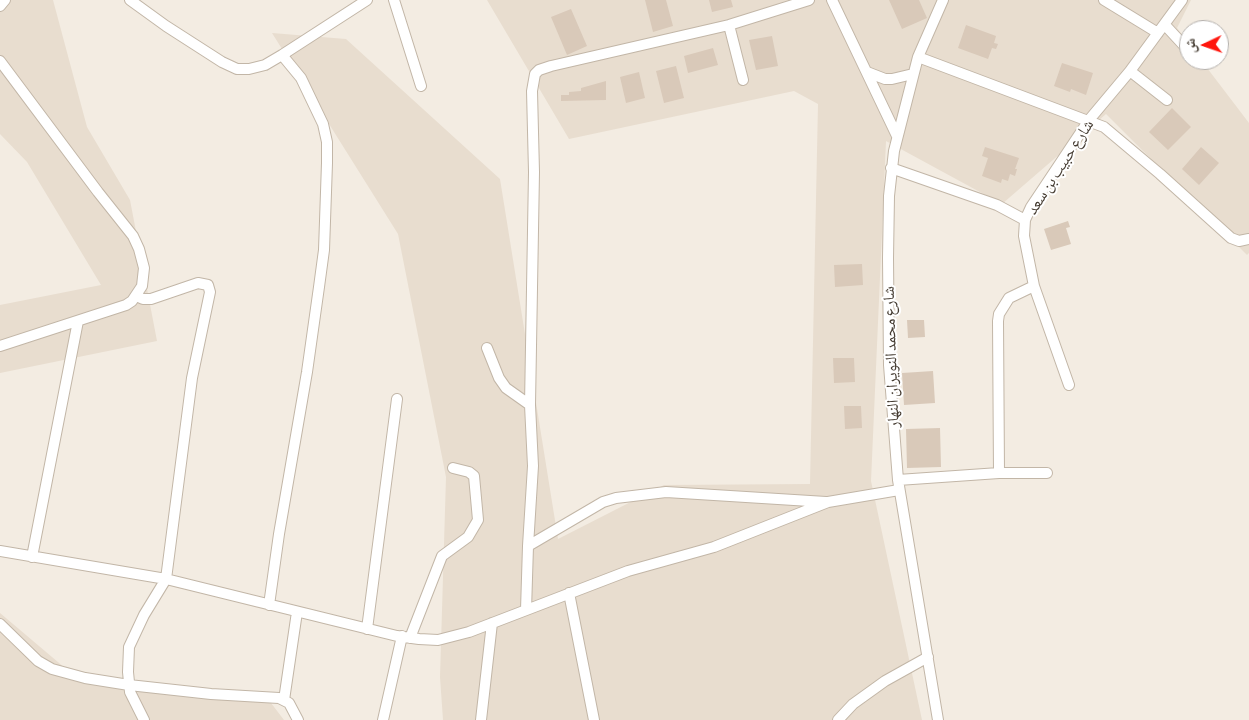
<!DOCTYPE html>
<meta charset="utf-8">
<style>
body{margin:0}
#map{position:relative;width:1249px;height:720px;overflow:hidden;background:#f3ece2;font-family:"Asap Condensed","Noto Naskh Arabic",sans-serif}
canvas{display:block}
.north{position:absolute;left:1179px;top:20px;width:50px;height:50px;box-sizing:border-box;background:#fff;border:1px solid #b5b1ad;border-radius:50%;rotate:267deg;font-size:14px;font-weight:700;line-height:20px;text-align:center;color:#453c32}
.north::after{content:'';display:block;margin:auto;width:18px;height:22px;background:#ff160d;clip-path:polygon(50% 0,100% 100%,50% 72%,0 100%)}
</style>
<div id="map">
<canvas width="1249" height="720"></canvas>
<div class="north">ش</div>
</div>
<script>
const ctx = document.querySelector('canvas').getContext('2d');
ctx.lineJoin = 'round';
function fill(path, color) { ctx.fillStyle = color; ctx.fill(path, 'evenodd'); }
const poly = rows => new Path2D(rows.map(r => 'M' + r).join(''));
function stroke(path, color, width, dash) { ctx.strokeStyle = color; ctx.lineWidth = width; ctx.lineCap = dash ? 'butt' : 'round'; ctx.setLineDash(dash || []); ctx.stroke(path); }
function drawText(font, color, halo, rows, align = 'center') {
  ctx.font = font + ' "Asap Condensed","Noto Naskh Arabic",sans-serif'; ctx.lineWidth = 4; ctx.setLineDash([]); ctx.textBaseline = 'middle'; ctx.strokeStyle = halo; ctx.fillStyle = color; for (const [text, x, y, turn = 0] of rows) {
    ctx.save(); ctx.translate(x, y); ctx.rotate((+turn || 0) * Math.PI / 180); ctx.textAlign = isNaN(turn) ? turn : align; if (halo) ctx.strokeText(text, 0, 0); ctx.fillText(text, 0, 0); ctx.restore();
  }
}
fill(poly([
 [0,0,53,0,87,127,130,200,157,341,0,373,0,305,101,285,27,162,0,134],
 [487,0,1191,0,1177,28,1189,44,1189,60,1201,60,1249,123,1249,253,1247,255,1106,114,1002,204,886,141,871,481,922,720,443,720,440,677,446,477,398,234,272,33,346,39,500,179,558,539,664,485,810,484,818,104,794,91,569,139],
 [0,613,78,679,271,703,284,720,0,720]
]), '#e8ddcf');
fill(poly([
 [645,0,666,0,673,26,653,32],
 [709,0,731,0,733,7,712,12],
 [889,0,919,0,927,18,902,29],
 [571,9,587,46,567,55,551,17],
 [966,25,996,36,994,43,998,44,996,49,992,48,988,59,958,48],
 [772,36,778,66,756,70,749,40],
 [713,48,718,65,688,73,684,56],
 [1062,63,1093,73,1086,95,1071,89,1070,92,1054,86],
 [676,66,684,98,664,103,656,71],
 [639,72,645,98,626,103,620,77],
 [606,81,606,100,561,101,561,95,569,95,569,92,581,91,581,88],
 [1172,108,1191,127,1168,150,1149,132],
 [985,147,1019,158,1015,169,1017,169,1015,176,1010,174,1008,181,1002,179,1001,183,982,176,988,158,982,156],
 [1201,147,1219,163,1199,185,1182,169],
 [1068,221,1070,227,1066,228,1071,244,1051,250,1044,229],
 [862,264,863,285,835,287,834,265],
 [907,320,924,320,925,337,908,338],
 [833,358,854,358,855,382,834,383],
 [933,371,935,403,904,405,902,373],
 [844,406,861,406,862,428,845,429],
 [940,428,941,467,907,468,906,429]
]), '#d9c9b9');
const minor = poly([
 [130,0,166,26,222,62,237,69,249,69,265,65,282,55,367,0],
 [394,0,421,86],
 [832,0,897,136],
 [1104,0,1158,33],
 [0,6,5,0],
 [729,25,743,80],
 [1165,25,1189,51],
 [918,57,1104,127,1160,174,1231,238,1239,241,1249,239],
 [0,61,98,192,133,236,139,249,144,268,142,286,132,301,126,305,0,346],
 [1130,71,1167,100],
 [867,72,885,79,892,79,913,74],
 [891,168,997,205,1025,220,1031,207,1089,120,1130,71,1182,0],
 [1025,220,1024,236,1034,286,1069,385],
 [136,296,143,299,151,299,198,283,208,285,210,292,192,378,166,579,144,615,129,647,128,672,130,692,144,720],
 [487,348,499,378,506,388,530,405],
 [999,473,998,321,999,314,1009,298,1034,286],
 [898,480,999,473,1047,473],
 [528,546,603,502,616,498,666,492,826,502],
 [0,551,166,579,397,636,419,639,438,640,469,632,628,571,714,547,828,502,899,490],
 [32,557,78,321],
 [569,593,594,720],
 [269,605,279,534,307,372,319,287,324,250,327,163,327,142,323,124,301,78,282,55],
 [526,610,528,546,533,466,530,405,534,172,532,91,535,74,539,70,551,66,729,25,809,0],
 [0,624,38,661,52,669,85,678,129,685,211,694,279,698,289,703,298,720],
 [367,629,397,399],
 [410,638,442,556,468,537,478,520,474,476,469,472,453,468],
 [284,700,297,612],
 [383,720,402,636],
 [481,720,492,623],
 [838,720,853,704,885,681,928,657],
 [938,720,898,480,889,365,888,258,889,196,894,151,918,57,943,0]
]);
stroke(minor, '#c2b6a7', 12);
stroke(minor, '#fff', 10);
drawText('16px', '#453c32', '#fff', [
 ["شارع حبيب بن سعد",1060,167,-57],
 ["شارع محمد النويران النهار",891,357,-92]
]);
</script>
